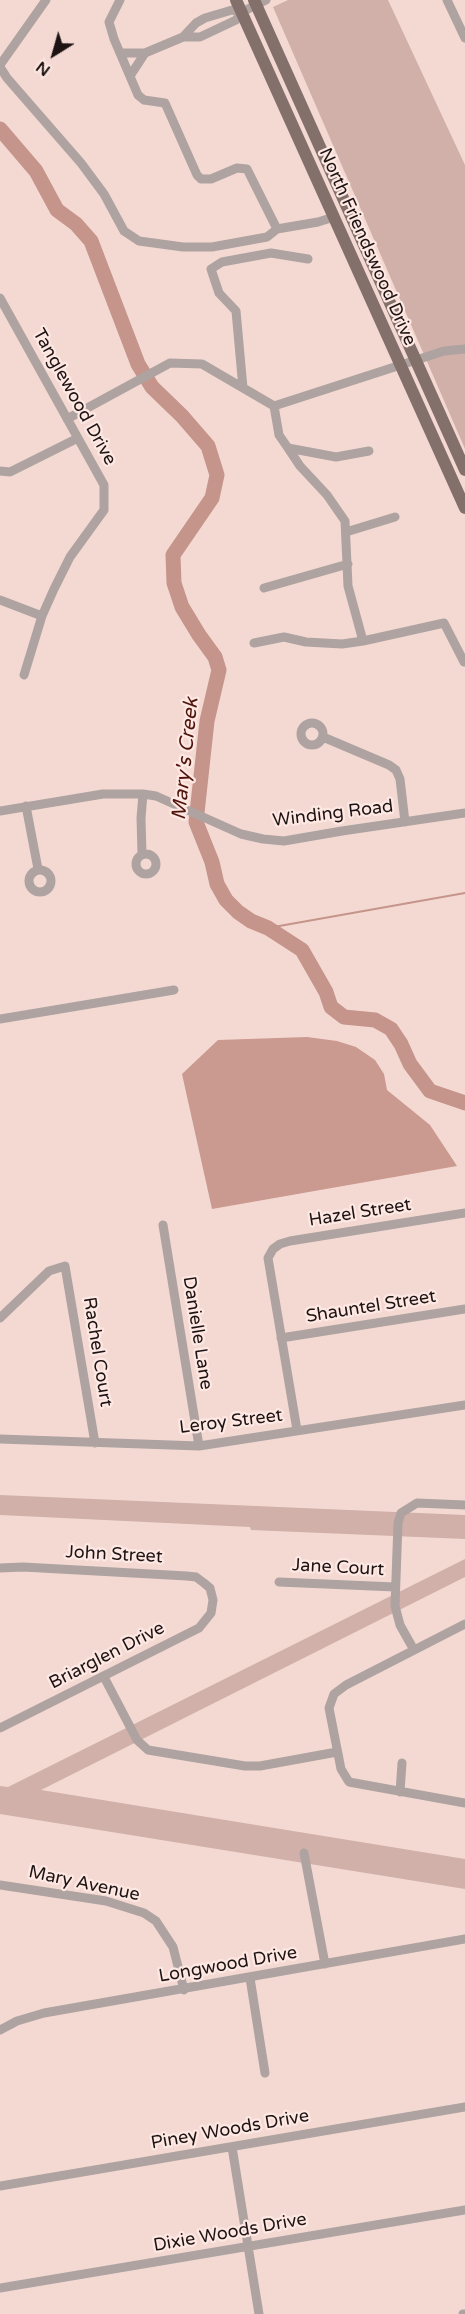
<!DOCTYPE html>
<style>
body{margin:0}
#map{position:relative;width:465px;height:2314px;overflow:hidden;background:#f4d9d3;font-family:"Varela Round",sans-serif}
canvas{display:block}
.north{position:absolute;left:24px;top:24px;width:60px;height:60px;-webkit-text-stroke:4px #fee8e3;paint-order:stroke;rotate:217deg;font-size:16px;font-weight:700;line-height:24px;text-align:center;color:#1c1312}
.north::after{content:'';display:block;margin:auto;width:21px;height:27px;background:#1c1312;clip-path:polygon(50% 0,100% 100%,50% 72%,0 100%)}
</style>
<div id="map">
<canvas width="465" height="2314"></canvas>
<div class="north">N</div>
</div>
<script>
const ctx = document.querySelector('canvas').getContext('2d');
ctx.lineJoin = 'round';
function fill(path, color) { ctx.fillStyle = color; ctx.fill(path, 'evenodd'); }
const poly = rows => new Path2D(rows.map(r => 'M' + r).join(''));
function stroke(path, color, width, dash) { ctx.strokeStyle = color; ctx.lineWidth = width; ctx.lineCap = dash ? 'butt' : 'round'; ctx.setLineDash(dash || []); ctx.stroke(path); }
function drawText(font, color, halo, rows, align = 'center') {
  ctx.font = font + ' "Varela Round",sans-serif'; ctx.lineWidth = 4.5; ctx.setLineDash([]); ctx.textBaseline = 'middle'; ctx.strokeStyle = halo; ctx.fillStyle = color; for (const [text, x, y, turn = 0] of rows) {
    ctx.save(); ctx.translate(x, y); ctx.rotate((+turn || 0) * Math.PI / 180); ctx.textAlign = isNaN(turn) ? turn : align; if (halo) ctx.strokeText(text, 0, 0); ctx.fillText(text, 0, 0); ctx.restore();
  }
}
fill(poly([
 [288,0,388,0,465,165,465,449,273,7],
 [0,1495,465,1515,465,1539,251,1530,250,1527,0,1515],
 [465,1559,465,1577,41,1790,465,1859,465,1889,0,1814,0,1786,8,1787]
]), '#d0b0a9');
fill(poly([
 [307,1037,337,1041,356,1047,375,1060,384,1074,387,1090,430,1125,457,1166,212,1209,182,1074,218,1040]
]), '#ca998f');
stroke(poly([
 [268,928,465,893]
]), '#c5948a', 2);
stroke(poly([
 [0,129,36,171,57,210,76,224,91,241,138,364,152,387,182,416,208,446,217,475,212,498,173,555,174,583,182,607,199,635,215,657,219,670,207,721,196,822,212,862,217,884,226,900,238,912,251,921,268,928,302,950,326,992,331,1007,344,1017,375,1020,391,1029,401,1044,410,1064,430,1091,465,1103]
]), '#c5948a', 15);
stroke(poly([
 [120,0,109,22,114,39,138,95,144,100,165,103,197,175,201,179,211,179,237,168,247,169,277,229],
 [447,0,465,38],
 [183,37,196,23,205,18,232,10,242,12],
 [120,53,145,53,183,37,200,37,236,20,242,12,266,0],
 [0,65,46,0],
 [0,67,7,78,81,163,104,194,124,231,139,241,183,247,212,247,267,237,277,229,318,222,334,217],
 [130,76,145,53],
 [0,298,104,485,104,510,70,557,54,589,42,616,24,675],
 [243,388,236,311,219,293,211,269,222,262,271,253,308,259],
 [274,406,279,435,288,448,336,457,369,451],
 [67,419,170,363,202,364,274,406,444,351,465,349],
 [288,448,300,466,327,495,345,521,348,586,363,641],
 [0,471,10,472,78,438],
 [346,532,395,517],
 [264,588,348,564],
 [0,600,42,616],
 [254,643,284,637,306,642,342,644,363,641,444,623,464,662],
 '301 734a11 11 0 1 1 22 0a11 11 0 1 1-22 0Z',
 [323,737,389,765,396,770,400,779,405,822],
 [26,806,38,869],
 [0,811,103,794,143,794,156,796,241,834,263,839,284,841,342,831,465,813],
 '136 864a10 10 0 1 1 20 0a10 10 0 1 1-20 0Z',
 [142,854,141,818,143,794],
 '29 881a11 11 0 1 1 22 0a11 11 0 1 1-22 0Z',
 [0,1019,174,990],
 [163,1225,199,1446],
 [0,1318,49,1271,65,1266,95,1443],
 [281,1338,465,1309],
 [297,1430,268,1258,273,1249,280,1244,290,1241,465,1213],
 [0,1439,199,1446,465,1405],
 [0,1568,23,1567,187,1576,196,1577,204,1583,210,1588,213,1600,211,1613,199,1628,0,1728],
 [279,1582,395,1587],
 [465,1624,346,1685,334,1694,329,1708,341,1769,349,1782,465,1803],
 [414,1650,400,1625,395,1606,398,1523,401,1513,417,1503,465,1505],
 [104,1677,137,1740,148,1750,245,1766,260,1766,337,1752],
 [400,1792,402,1763],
 [304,1853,325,1964],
 [0,1885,106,1901,144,1913,156,1921,173,1947,184,1990],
 [250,1978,265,2073],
 [0,2030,17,2021,44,2013,465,1939],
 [232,2147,259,2314],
 [0,2186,465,2107],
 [0,2288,465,2210],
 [463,2314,465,2314]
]), '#aea3a0', 9);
stroke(poly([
 [236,0,465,508],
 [254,0,465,470]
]), '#84706b', 12);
drawText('18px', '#1c1312', '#fee8e3', [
 ["North Friendswood Drive",367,247,66],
 ["Tanglewood Drive",74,397,61],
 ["Winding Road",333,814,-7],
 ["Hazel Street",360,1213,-9],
 ["Shauntel Street",371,1307,-9],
 ["Danielle Lane",197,1333,81],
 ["Rachel Court",97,1352,81],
 ["Leroy Street",231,1422,-7],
 ["John Street",114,1555,3],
 ["Jane Court",338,1568,3],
 ["Briarglen Drive",107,1656,-27],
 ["Mary Avenue",84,1884,12],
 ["Longwood Drive",228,1965,-10],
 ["Piney Woods Drive",230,2130,-10],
 ["Dixie Woods Drive",230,2233,-10]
]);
drawText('italic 20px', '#50140b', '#fee8e3', [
 ["Mary's Creek",186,759,-84]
]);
</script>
